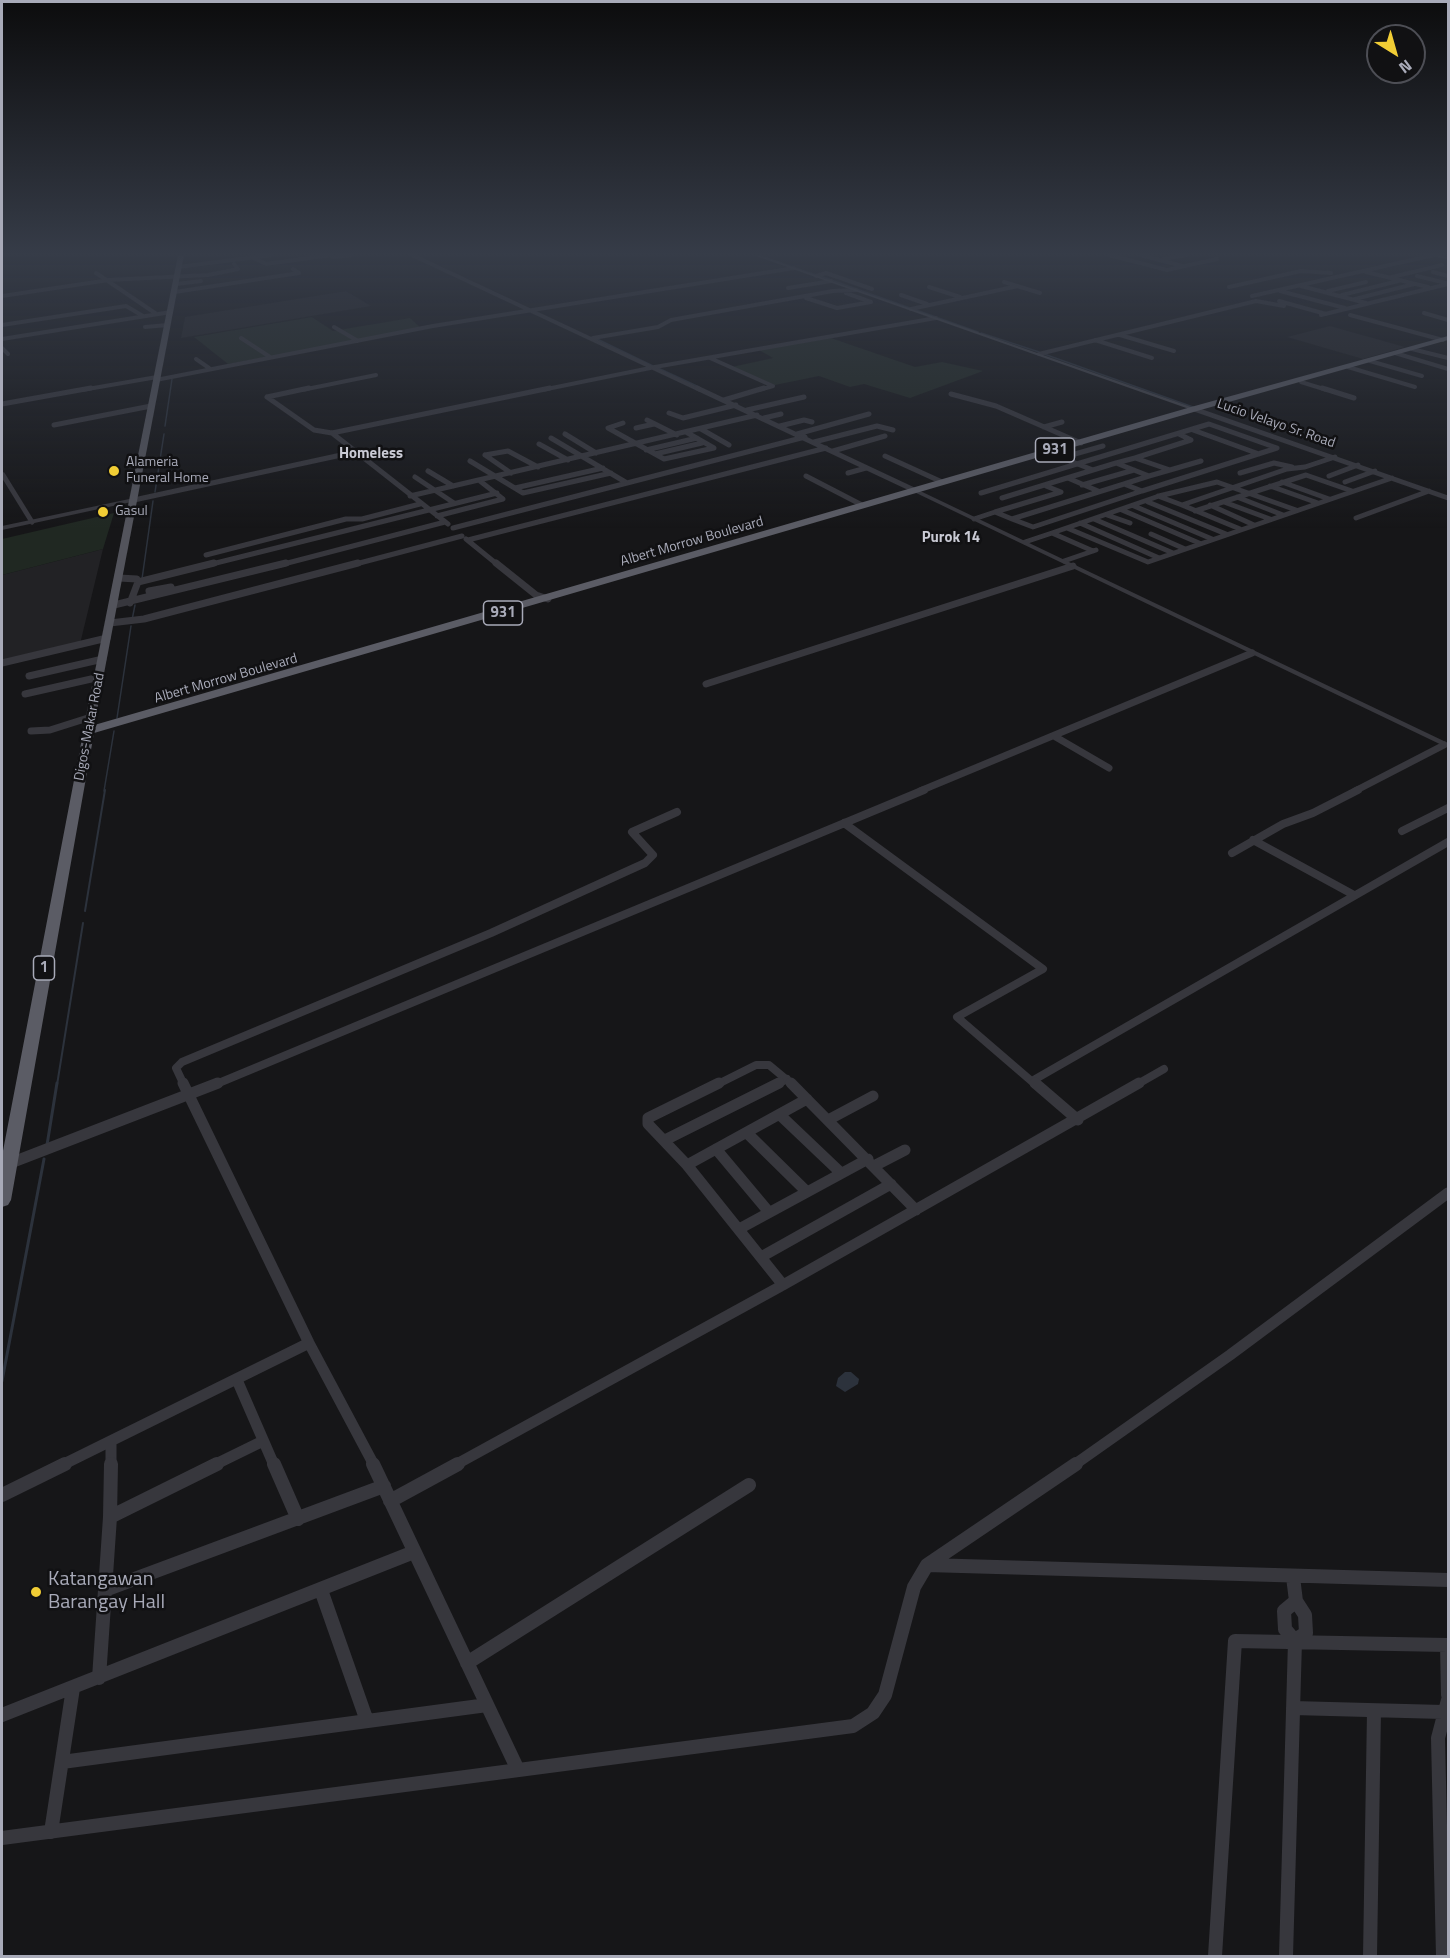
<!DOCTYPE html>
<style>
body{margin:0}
#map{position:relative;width:1450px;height:1958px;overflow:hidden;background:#161618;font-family:"Titillium Web",sans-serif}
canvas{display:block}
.frame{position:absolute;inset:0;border:3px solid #a8aab8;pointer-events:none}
.north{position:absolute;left:1366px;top:24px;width:60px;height:60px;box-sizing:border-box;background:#111113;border:2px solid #4d4e55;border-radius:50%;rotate:143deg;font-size:16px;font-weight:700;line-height:24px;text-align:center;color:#a8aab8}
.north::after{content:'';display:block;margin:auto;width:21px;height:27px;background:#f1cd35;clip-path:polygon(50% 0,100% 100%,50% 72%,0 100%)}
</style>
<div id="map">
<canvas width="1450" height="1958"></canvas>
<div class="frame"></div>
<div class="north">N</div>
</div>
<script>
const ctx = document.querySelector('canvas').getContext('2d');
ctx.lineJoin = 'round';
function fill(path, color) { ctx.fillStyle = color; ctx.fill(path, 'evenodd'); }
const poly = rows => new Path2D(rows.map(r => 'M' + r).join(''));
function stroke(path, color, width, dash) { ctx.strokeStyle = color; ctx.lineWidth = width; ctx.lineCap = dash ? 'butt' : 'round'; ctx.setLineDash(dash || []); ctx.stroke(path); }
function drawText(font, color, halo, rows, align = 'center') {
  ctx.font = font + ' "Titillium Web",sans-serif'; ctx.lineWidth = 5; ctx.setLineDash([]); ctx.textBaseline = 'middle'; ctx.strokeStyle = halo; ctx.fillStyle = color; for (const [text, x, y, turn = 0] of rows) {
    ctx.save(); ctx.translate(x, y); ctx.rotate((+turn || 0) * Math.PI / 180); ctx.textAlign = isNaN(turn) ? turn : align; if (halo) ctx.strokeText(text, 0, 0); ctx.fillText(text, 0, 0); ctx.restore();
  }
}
fill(poly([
 [346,291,371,306,181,338,185,317],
 [1330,326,1405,347,1363,359,1287,337],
 [103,549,80,644,2,662,2,575]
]), '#222225');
fill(poly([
 [312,317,333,331,410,318,422,329,228,364,194,337],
 [831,338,915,367,942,362,983,371,910,398,864,384,850,387,819,376,775,385,732,367,773,358,759,350],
 [114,513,103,549,2,575,2,539]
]), '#202822');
fill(poly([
 [845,1372,851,1372,859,1379,858,1384,845,1392,836,1386,838,1378]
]), '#2c323c');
stroke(poly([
 [1438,255,1442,256],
 [761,256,816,275],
 [820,276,910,308],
 [916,310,978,332],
 [981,333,1039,352],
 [597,339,653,366],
 [1044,354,1193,407],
 [658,368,699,387],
 [165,426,172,379],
 [155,492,164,434],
 [142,579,153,501],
 [132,620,135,605],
 [117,718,131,626],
 [104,791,114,731]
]), '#2c323c', 1.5);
stroke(poly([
 [85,911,105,790],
 [57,1085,83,923]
]), '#2c323c', 2);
stroke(poly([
 [47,1145,57,1083],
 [2,1381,44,1159]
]), '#2c323c', 3);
stroke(poly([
 [412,255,700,390],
 [1109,255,1167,270,1217,259],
 [1141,255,1182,266],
 [252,257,266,264,331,255],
 [333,257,352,255],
 [1163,259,1186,255],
 [179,267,271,255],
 [1366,272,1428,287],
 [1433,272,1448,276],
 [96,273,155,313],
 [816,276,826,273,872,289],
 [1417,276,1446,283],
 [1392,277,1442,265],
 [1004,282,1040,293],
 [176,284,201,281],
 [1301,286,1366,303],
 [929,287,960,297],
 [1229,287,1301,271,1331,273],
 [788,288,831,281],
 [1280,291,1345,308],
 [1328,291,1366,282],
 [175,292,299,273,293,269],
 [901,295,927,304],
 [1342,295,1398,281],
 [2,296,109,280,208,275,238,269,234,264],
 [1252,296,1434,255],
 [806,298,837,308,871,302,846,293],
 [1355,299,1414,284],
 [1279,301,1326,314],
 [911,309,1018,286],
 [1424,313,1448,320],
 [1321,315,1448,284],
 [1350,315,1443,340],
 [2,325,126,306,143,316],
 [145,327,168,325],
 [334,327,358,341],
 [1120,335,1174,351],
 [241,338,270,357],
 [593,338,658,327,671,320,833,291,856,290],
 [2,339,171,312],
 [1095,340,1152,358],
 [2,348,8,354],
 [1412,349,1448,358],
 [1395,353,1448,369],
 [1039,354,1256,301,1284,306],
 [710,358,773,386],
 [196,359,209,368],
 [1370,361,1422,376],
 [1348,367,1415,387],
 [156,380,433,326,794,268],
 [1301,382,1327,390],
 [82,390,157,377],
 [302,390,376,375],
 [542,390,655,367,936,318],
 [759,390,773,386]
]), '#37373d', 4);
stroke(poly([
 [697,388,914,490],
 [1322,388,1354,398],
 [951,394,996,406,1081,443],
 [267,397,314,430,332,433,550,388],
 [267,397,309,388],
 [724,400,764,388],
 [2,404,91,388],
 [1194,409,1448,498],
 [747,410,804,397],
 [669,413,683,418,736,405],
 [764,418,781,414],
 [647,420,677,435],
 [623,423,608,428,664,459,714,448,686,432],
 [54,425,151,406],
 [780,426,804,420,812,422],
 [1044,427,1062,422],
 [636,428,654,424],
 [701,429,729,445],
 [1193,430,1259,454],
 [332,433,448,524],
 [565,434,596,453],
 [797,434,869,414],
 [551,438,627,483],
 [814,442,877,426,893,430],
 [539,444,568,460],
 [646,450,697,438],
 [833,451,885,436],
 [655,454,702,443],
 [485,455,508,451,538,467],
 [485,455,511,473],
 [885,456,942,482],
 [1061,458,1103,446],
 [1135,458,1191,440,1179,434],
 [470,461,523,493,611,473],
 [1116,463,1135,458,1170,470,1149,476],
 [1093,470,1116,463,1149,476,1124,484],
 [1170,470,1201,461],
 [428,471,453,486],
 [848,473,866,468],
 [1240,473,1274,463,1292,467],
 [3,475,32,522],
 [806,476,862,505],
 [1329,476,1358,465],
 [415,477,454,503],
 [1068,478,1098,491],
 [1282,482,1329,499],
 [1345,482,1375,471],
 [1124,484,1142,491,1033,527,1012,519,1124,484],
 [1082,485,1134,470],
 [1270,486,1318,503],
 [515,488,603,468],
 [1142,491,1277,448],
 [981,493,1209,424,1277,448],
 [410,496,757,415],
 [1158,496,1182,505],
 [1237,497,1283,515],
 [1002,498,1093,470,1052,454],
 [134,500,355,452],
 [1148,502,1226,534],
 [1224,502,1270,519],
 [1210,505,1254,525],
 [1134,506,1212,539],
 [1122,510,1199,543],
 [1195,511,1306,475,1352,491],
 [1107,515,1130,523],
 [437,516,503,499,480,481],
 [1356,518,1429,491],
 [974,519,995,512],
 [1012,519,995,512,1061,492,1046,486],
 [1094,519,1173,553],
 [1080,523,1159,558],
 [453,528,805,437],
 [1067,528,1148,562,1392,478],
 [1240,529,1182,505,1287,469,1305,467,1335,457],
 [1151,534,1185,549],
 [466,539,498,565],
 [468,540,826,448],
 [1025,542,1052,533],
 [1093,551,1052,533,1159,496,1217,482,1296,510],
 [206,555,346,519,362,519,420,504],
 [1064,561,1096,550],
 [208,565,497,493],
 [280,565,445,522],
 [352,565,462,536]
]), '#37373d', 5);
stroke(poly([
 [496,563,536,595,548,599],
 [119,578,137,579,138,582],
 [149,591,171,587],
 [130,603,138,582,214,563],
 [114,605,286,563],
 [110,623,144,619,358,563],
 [2,663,107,638],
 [29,676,103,659],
 [706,684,1073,566],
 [25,694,100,677],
 [31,731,50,730,91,717],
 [1054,736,1109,768],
 [920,791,1252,653],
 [1355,791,1444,745]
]), '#37373d', 7);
stroke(poly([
 [844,823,1043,969,957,1017,1036,1085],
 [1402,831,1448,808],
 [1253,840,1354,895],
 [1232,853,1283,824,1313,813,1358,790],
 [1032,1081,1448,842],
 [184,1085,176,1068,182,1062,491,933,645,863,653,855,632,832,677,812],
 [214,1085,924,790],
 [716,1085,756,1065,769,1065,793,1085],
 [776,1085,787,1079],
 [1136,1085,1164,1069]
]), '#37373d', 8);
stroke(poly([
 [183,1083,309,1343,374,1465],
 [719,1083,648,1118,648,1124,687,1165,783,1285],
 [791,1083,916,1210],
 [1035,1083,1078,1120],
 [780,1115,841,1173],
 [828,1120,873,1096],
 [747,1133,806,1191],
 [665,1140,779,1083],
 [716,1149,768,1211],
 [8,1164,218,1083],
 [687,1165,807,1099],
 [874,1166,905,1150],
 [739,1229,868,1159],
 [761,1257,891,1184],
 [237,1380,274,1465],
 [62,1465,309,1343],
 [111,1465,111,1442],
 [214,1465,263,1441],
 [455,1465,783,1285,1139,1083],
 [1074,1465,1230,1355,1448,1193]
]), '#37373d', 11);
stroke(poly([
 [274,1464,298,1519],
 [373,1464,518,1770],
 [2,1495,65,1464],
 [390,1501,458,1464],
 [110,1517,217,1464],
 [927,1565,1448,1580],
 [1293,1577,1296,1601,1305,1615,1306,1633,1295,1640],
 [105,1590,384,1486],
 [321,1590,367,1721],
 [467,1663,749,1485],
 [99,1678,110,1517,111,1464],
 [1293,1708,1443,1712],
 [2,1715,414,1552],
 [62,1762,487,1705],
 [51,1832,73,1688],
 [2,1838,853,1726,873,1713,885,1695,914,1587,927,1565,1076,1464],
 [1215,1956,1235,1641,1447,1645,1448,1695],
 [1286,1956,1295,1641,1285,1629,1284,1611,1296,1601],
 [1370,1956,1374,1711],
 [1443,1956,1438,1738,1448,1700]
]), '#37373d', 14);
fill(poly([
 [912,489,916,489,1448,743,1448,748,912,491,912,489],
 [134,498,137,500,136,501,2,530,2,526,134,498]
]), '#37373d');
fill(poly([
 [753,255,758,255,1197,409,1192,410,753,255],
 [1432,255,1448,257,1448,259,1432,256,1432,255]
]), '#45464d');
fill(poly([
 [178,255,184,255,93,731,88,734,83,731,178,255]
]), '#53545c');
fill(poly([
 [1448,336,1448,340,1197,411,94,733,11,1200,8,1205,2,1207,2,1156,84,728,1191,407,1448,336]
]), '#5b5c65');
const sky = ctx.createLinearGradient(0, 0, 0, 529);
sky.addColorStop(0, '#0c0c0d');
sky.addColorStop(0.48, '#363c48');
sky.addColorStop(1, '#363c4800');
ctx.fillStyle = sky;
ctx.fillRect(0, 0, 1450, 529);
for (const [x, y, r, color] of [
 [114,471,6,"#f1cd35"],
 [103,512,6,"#f1cd35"],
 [36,1592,6,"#f1cd35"]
]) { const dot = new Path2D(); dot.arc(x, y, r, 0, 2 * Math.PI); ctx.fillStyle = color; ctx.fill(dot); stroke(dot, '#111113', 2); }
drawText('14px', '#a8aab8', '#111113', [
 ["Lucio Velayo Sr. Road",1276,424,19],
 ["Albert Morrow Boulevard",692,542,-16],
 ["Albert Morrow Boulevard",226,679,-16],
 ["Digos-Makar Road",90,727,-79]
]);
drawText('14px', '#a8aab8', '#111113', [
 ["Alameria",126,463],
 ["Funeral Home",126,479],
 ["Gasul",115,512]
], 'left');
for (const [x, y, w] of [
 [1055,450,39],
 [503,613,39],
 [44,968,21]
]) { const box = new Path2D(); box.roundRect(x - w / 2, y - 12, w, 24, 4.5); ctx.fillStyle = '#111113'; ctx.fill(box); stroke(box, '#a8aab8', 1.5); }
drawText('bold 15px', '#a8aab8', null, [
 ["931",1055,450],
 ["931",503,613],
 ["1",44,968]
]);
drawText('bold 15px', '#c9cad4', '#111113', [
 ["Homeless",371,454],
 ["Purok 14",951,538]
]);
drawText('20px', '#a8aab8', '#111113', [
 ["Katangawan",48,1580],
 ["Barangay Hall",48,1603]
], 'left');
</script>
